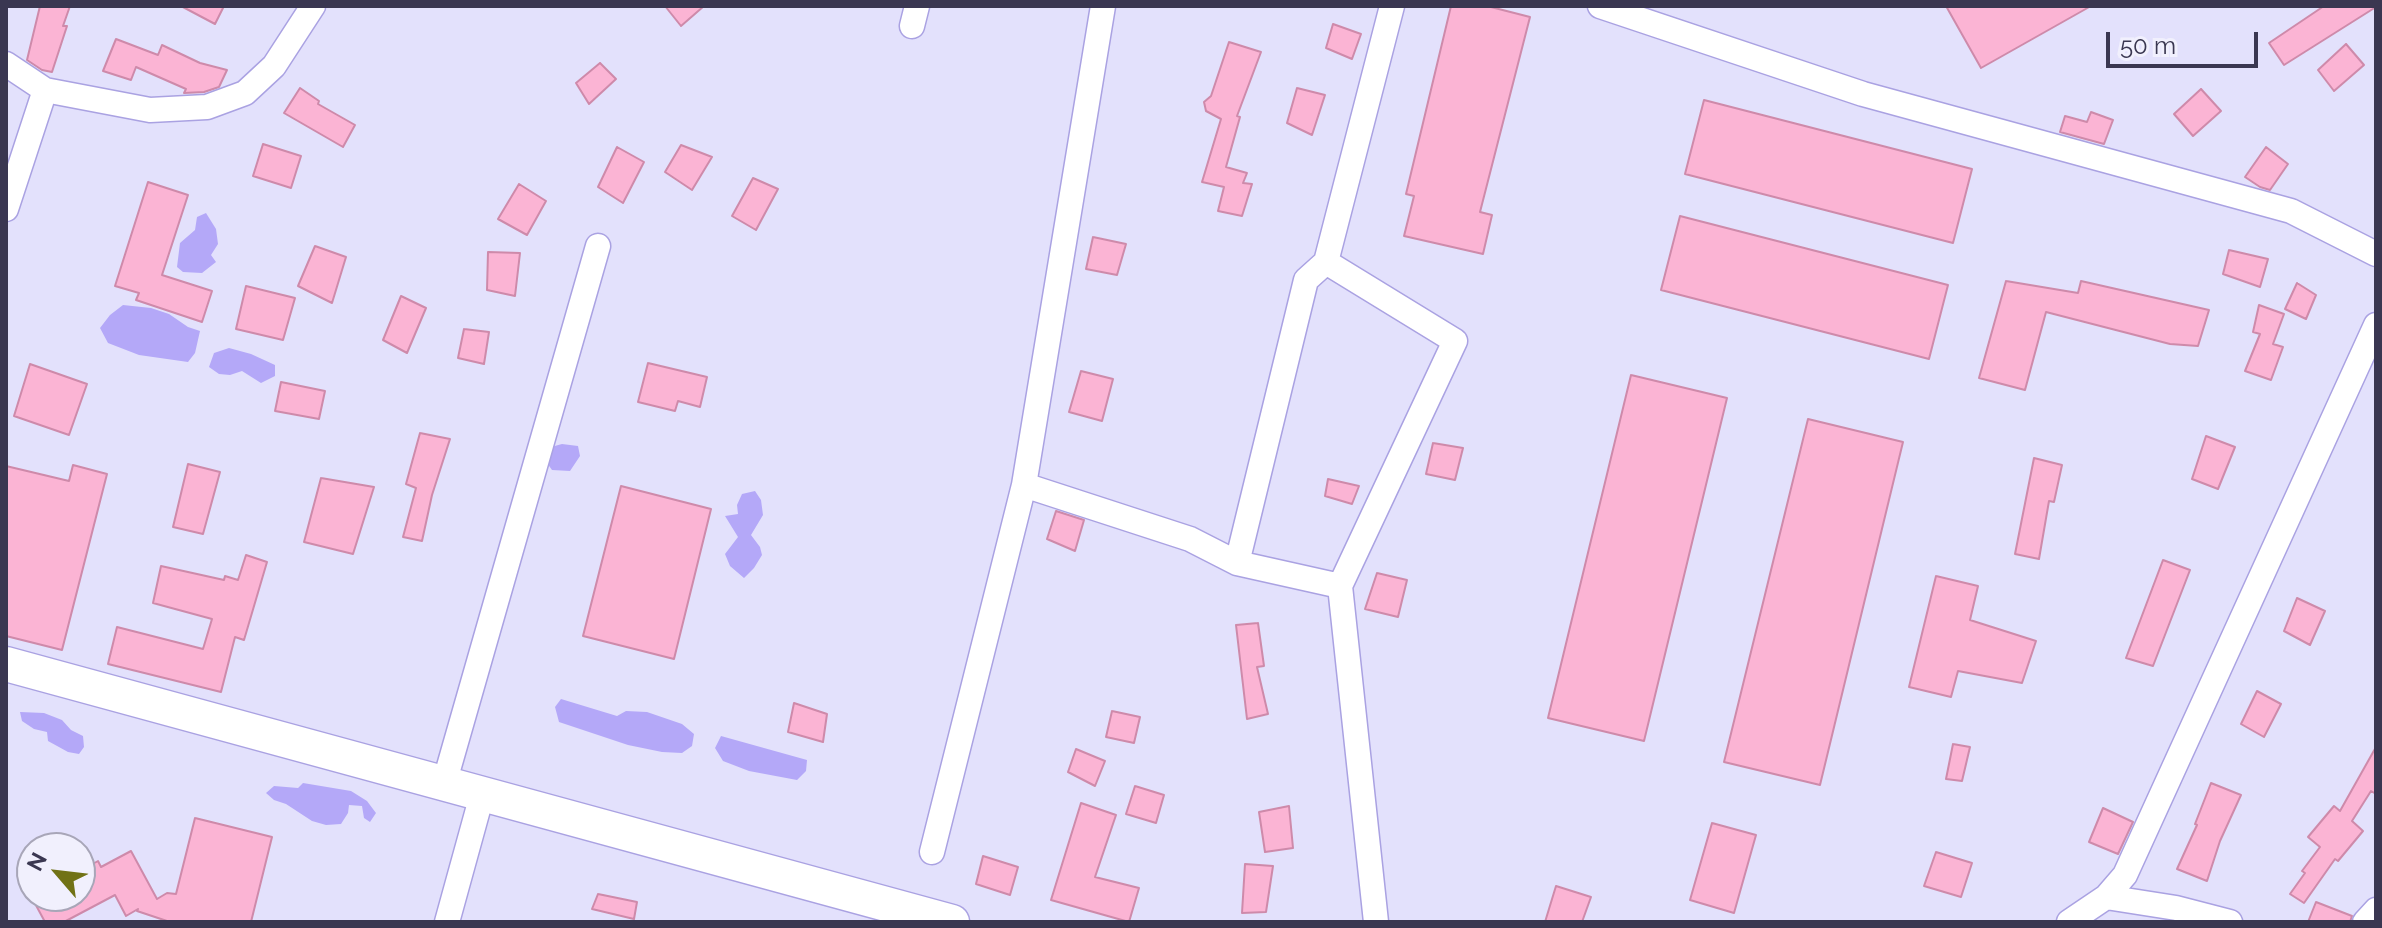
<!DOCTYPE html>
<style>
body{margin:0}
#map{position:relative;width:2382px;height:928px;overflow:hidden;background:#e3e1fc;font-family:Raleway,sans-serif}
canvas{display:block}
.frame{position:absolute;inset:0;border:8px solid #3a3751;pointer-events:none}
.north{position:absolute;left:16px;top:832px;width:80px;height:80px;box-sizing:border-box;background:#f1f0fd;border:2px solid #a8a6b8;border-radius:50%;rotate:298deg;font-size:22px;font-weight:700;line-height:32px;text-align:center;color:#3a3751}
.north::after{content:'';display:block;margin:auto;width:28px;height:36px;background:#717216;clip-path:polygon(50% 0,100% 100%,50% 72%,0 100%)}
.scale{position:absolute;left:2106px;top:32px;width:152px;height:36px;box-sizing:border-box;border:4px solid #3a3751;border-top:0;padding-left:10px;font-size:24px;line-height:28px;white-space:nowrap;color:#3a3751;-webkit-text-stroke:6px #f1f0fd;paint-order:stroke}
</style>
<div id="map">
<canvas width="2382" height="928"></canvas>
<div class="frame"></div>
<div class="north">N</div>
<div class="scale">50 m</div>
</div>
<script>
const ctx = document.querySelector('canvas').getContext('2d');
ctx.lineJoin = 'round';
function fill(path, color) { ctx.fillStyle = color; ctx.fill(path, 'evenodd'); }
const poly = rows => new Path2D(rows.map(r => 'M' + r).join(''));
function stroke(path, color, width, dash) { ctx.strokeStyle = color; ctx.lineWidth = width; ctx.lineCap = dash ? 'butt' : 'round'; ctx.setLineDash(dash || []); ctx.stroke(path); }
fill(poly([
 [206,213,216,229,218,244,211,255,216,262,202,273,183,272,177,267,180,243,195,230,197,217],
 [123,305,151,308,169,314,188,327,200,331,195,353,188,362,139,355,108,343,100,328,110,315],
 [229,348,251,354,275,365,275,376,261,383,242,371,230,375,219,374,209,367,214,353],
 [562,444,578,446,580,456,570,471,552,470,547,463,551,447],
 [755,491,761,500,763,515,751,535,760,547,762,555,754,568,744,578,730,566,725,554,738,537,725,516,738,514,737,505,742,494],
 [561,699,617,716,626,711,647,712,682,724,694,734,692,746,682,753,662,752,628,745,559,722,555,707],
 [20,712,44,713,62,720,71,730,83,736,84,747,79,754,68,752,48,741,47,732,34,729,22,721],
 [721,736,807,760,806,771,797,780,749,771,723,761,715,748],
 [303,783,351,791,367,801,376,813,370,822,364,818,362,806,349,805,348,813,341,824,326,825,312,821,286,804,274,800,266,793,274,786,298,788]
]), '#b4a8f8');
const building = poly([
 [40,6,70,6,63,26,67,26,52,72,42,70,27,60,40,6],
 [181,6,224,6,215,24,181,6],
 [665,6,704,6,681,26,665,6],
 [1451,6,1487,6,1530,17,1480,212,1492,215,1483,254,1404,236,1414,196,1406,194,1451,6],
 [1946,6,2091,6,1981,68,1946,6],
 [2324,6,2376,7,2284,65,2269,43,2324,6],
 [1333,24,1361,34,1352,59,1326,48,1333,24],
 [116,39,158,55,162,45,200,63,227,70,219,87,204,92,184,93,186,89,136,67,131,80,103,71,116,39],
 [1229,42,1261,52,1237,116,1240,117,1226,167,1247,173,1243,183,1252,184,1242,216,1218,211,1224,187,1202,182,1221,119,1206,111,1204,102,1211,96,1229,42],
 [2346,44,2364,65,2334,91,2318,70,2346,44],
 [600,63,616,79,589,104,576,83,600,63],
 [300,88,319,101,318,104,355,125,343,147,284,113,300,88],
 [1297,88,1325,95,1312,135,1287,123,1297,88],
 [2201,89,2221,111,2193,136,2174,114,2201,89],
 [1704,100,1972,169,1953,243,1685,174,1704,100],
 [2091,112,2113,120,2104,144,2060,132,2065,116,2087,122,2091,112],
 [263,144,301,156,291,188,253,176,263,144],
 [681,145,712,157,692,190,665,172,681,145],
 [617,147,644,162,623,203,598,187,617,147],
 [2266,147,2288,164,2270,190,2260,187,2245,177,2266,147],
 [753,178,778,189,756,230,732,216,753,178],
 [148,182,188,195,162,275,212,291,202,322,136,300,139,293,115,286,148,182],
 [519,184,546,201,527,235,498,219,519,184],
 [1680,216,1948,285,1929,359,1661,290,1680,216],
 [1093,237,1126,244,1117,275,1086,269,1093,237],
 [315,246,346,257,332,303,298,286,315,246],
 [2229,250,2268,259,2260,287,2223,274,2229,250],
 [488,252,520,253,515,296,487,290,488,252],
 [2006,281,2078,293,2081,281,2209,310,2198,346,2170,344,2046,312,2025,390,1979,378,2006,281],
 [2297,283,2316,295,2306,319,2285,309,2297,283],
 [246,286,295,298,283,340,236,329,246,286],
 [401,296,426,308,407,353,383,340,401,296],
 [2259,305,2284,314,2273,344,2283,347,2271,380,2245,371,2260,334,2253,332,2259,305],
 [464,329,489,332,484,364,458,358,464,329],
 [648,363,707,377,700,407,678,401,675,411,638,402,648,363],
 [30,364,87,384,69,435,14,416,30,364],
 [1081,371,1113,379,1102,421,1069,412,1081,371],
 [1631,375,1727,398,1644,741,1548,718,1631,375],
 [281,382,325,391,319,419,275,411,281,382],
 [1808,419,1903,442,1820,785,1724,762,1808,419],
 [420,433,450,439,432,495,422,541,403,537,416,488,406,484,420,433],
 [2206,436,2235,447,2218,489,2192,479,2206,436],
 [1433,443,1463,448,1455,480,1426,474,1433,443],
 [2034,458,2062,465,2054,502,2049,501,2039,559,2015,554,2034,458],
 [188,464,220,472,203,534,173,527,188,464],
 [73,465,107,474,62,650,6,636,6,466,69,481,73,465],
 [321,478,374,487,353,554,304,542,321,478],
 [1328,479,1359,486,1352,504,1325,496,1328,479],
 [621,486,711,509,674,659,583,636,621,486],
 [1056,511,1084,520,1075,551,1047,539,1056,511],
 [246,555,267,562,244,640,235,637,221,692,108,664,117,627,203,649,212,619,153,603,161,566,224,580,225,576,238,580,246,555],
 [2163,560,2190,570,2153,666,2126,658,2163,560],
 [1377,573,1407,580,1398,617,1365,609,1377,573],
 [1936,576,1978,586,1970,620,2036,641,2022,683,1958,671,1951,697,1909,687,1936,576],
 [2297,598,2325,611,2310,645,2284,631,2297,598],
 [1258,623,1264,666,1257,667,1268,714,1247,719,1236,625,1258,623],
 [2257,691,2281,704,2264,737,2241,724,2257,691],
 [794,703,827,714,823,742,788,732,794,703],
 [1112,711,1140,717,1134,743,1106,737,1112,711],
 [1953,744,1970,747,1962,781,1946,779,1953,744],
 [2376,747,2376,794,2371,791,2352,821,2363,831,2338,861,2335,859,2304,903,2290,894,2305,873,2302,871,2320,847,2308,837,2334,806,2340,811,2376,747],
 [1076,749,1105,761,1095,786,1068,772,1076,749],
 [2211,783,2241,795,2220,841,2207,881,2177,869,2197,825,2195,824,2211,783],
 [1135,786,1164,795,1156,823,1126,814,1135,786],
 [1081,803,1116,815,1095,877,1139,888,1129,922,1051,900,1081,803],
 [1289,806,1293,848,1265,852,1259,812,1289,806],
 [2103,808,2133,822,2118,854,2089,842,2103,808],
 [195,818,272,837,251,922,170,922,137,911,138,909,126,916,115,895,64,922,45,922,31,896,80,896,80,871,98,861,101,867,131,851,157,899,167,893,176,894,195,818],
 [1712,823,1756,835,1734,913,1690,900,1712,823],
 [1936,852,1972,863,1961,897,1924,886,1936,852],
 [983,856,1018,867,1010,895,976,884,983,856],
 [1245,864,1273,866,1266,912,1242,913,1245,864],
 [1556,886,1591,897,1582,922,1545,922,1556,886],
 [598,894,637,902,634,919,592,909,598,894],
 [2316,902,2352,916,2350,922,2308,922,2316,902]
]);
fill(building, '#fbb4d4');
stroke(building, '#ce8aaa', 2);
const street = poly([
 [1600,6,1863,94,2291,211,2376,254],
 [912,26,917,6],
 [6,64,45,90,150,110,207,107,245,93,274,66,313,6],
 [6,209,45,90],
 [1326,262,1455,341,1340,586,1376,922],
 [1024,485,1190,539,1237,563,1340,586],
 [1237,563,1306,280,1326,262,1392,6],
 [444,784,598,246],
 [932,852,1024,485,1103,6],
 [2106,897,2176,908,2230,922],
 [447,922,482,795],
 [2069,922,2106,897,2125,875,2376,325],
 [2365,922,2376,910]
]);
const secondary = poly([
 [6,664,952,922]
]);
stroke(street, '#aaa2e2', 27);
stroke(secondary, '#aaa2e2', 37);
stroke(street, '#fff', 24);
stroke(secondary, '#fff', 34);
</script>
